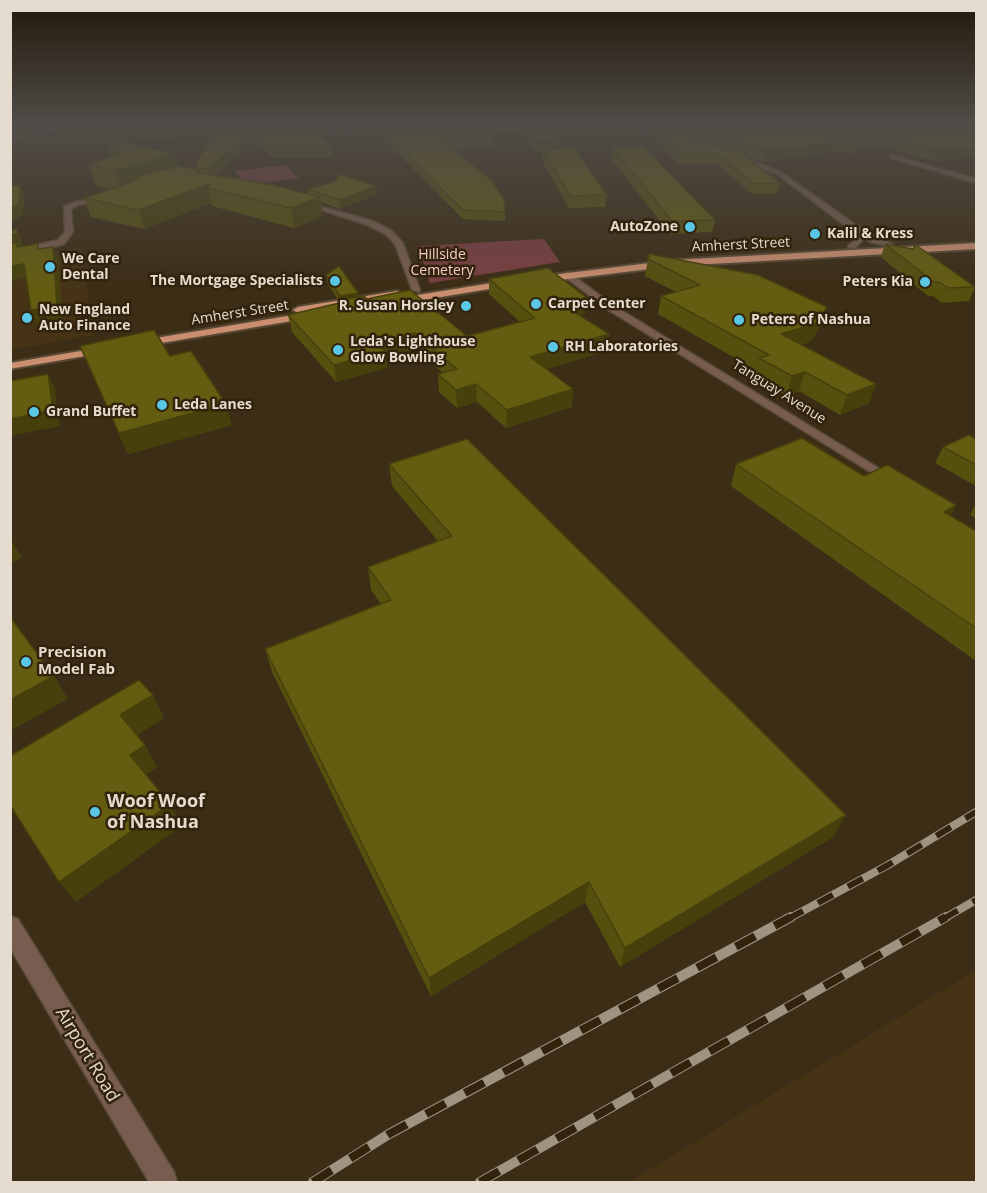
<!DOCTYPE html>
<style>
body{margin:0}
#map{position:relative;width:987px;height:1193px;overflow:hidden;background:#3c2d16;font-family:"Open Sans",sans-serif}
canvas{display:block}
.frame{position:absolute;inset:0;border:12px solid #e5dbce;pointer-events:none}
</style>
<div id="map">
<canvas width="987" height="1193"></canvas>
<div class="frame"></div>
</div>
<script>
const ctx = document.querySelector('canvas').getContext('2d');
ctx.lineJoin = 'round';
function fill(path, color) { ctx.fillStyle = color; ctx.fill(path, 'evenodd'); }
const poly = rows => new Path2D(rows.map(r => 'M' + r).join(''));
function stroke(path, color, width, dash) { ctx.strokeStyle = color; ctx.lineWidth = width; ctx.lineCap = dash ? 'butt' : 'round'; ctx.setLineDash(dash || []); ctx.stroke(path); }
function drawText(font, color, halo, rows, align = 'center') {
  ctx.font = font + ' "Open Sans",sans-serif'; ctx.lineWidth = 5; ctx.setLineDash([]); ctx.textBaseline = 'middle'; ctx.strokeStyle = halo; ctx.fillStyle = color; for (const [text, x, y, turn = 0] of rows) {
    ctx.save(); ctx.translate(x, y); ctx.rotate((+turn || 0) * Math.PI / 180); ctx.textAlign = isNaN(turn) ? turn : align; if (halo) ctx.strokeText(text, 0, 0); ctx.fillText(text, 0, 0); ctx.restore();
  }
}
fill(poly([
 [89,124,422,124,11,149,10,141,68,131],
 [81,248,94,335,11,350,10,257],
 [976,970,976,1182,629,1182]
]), '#463316');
fill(poly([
 [286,165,299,178,245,185,235,171],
 [544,239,560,262,430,283,418,246]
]), '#7a3e41');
const minor = poly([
 [69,124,80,124,10,140,10,136,69,124],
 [639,124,646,124,674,139,671,141,654,134,639,124],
 [735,154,781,172,853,223,876,238,893,244,889,246,870,242,857,233,862,241,855,248,849,248,848,246,854,241,847,227,777,174,733,157,735,154],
 [892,155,976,179,976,183,890,158,892,155],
 [104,196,106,199,79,205,71,209,73,232,64,244,42,250,10,255,10,251,58,240,65,232,64,206,75,202,104,196],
 [301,201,373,221,391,230,403,243,420,290,419,292,412,290,395,244,385,234,367,225,301,203,301,201],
 [568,272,616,307,898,480,892,484,888,483,610,311,565,277,565,273,568,272],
 [10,916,18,919,174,1172,177,1182,149,1182,10,948,10,916]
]);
const trunk = poly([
 [976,243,976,249,674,266,535,283,530,280,535,277,674,260,976,243],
 [510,280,513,281,513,285,399,304,394,301,399,298,510,280],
 [397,291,402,294,400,296,298,313,293,310,298,307,397,291],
 [311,312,316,315,315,317,138,347,133,344,138,341,311,312],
 [104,347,108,348,108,352,10,369,10,363,104,347]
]);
stroke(minor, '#574933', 3);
stroke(trunk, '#574933', 4);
fill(minor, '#775c4f');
fill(trunk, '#cb8e70');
const railFar1 = poly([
 [788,919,888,865,976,812],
 [943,919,976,900]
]);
const rail = poly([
 [313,1182,389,1134,791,917],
 [480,1182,946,917]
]);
stroke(railFar1, '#9f9381', 8);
stroke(rail, '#9f9381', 10);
stroke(railFar1, '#32230c', 6, [17]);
stroke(rail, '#32230c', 8, [22]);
fill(poly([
 [310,124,331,146,333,157,271,157,255,140,216,175,308,194,308,189,376,186,377,194,340,209,321,202,323,216,294,228,212,206,211,203,144,229,91,217,84,198,112,189,96,185,89,164,111,157,105,139,180,166,195,169,195,167,213,132],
 [373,124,558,124,564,144,550,149,607,195,605,207,569,208,542,160,543,152,538,154,523,132,490,134,492,139,492,146,490,146,490,148,452,149,505,212,505,221,463,219,373,128],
 [583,124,614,124,590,134],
 [651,124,976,124,976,158,935,161,897,151,898,149,857,147,855,153,833,152,763,162,749,156,749,158,780,183,777,193,752,194,717,164,679,165,653,135,654,126],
 [612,147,715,220,712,232,670,234,611,158],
 [885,244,975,287,969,301,942,303,933,296,928,296,881,257],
 [648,259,821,325,811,341,801,345,876,384,869,403,840,415,799,391,787,396,754,377,756,370,658,314,661,296,676,292,645,276],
 [326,275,359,297,467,336,520,322,489,294,489,279,585,314,579,315,609,334,607,351,546,369,573,389,572,407,506,428,477,402,457,408,439,392,438,374,443,373,417,350,386,358,387,368,336,382,292,332,288,315,340,303,328,284],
 [80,346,170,356,232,425,128,454],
 [976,439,976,486,935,463,943,447],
 [389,464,833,837,620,967,585,902,431,996,272,672,265,649,381,604,371,590,368,567,438,541,392,486],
 [736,464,864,476,950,516,976,531,976,661,731,486],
 [976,503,976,519,970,515]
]), '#56500f');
fill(poly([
 [591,124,614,124,590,134],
 [253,131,255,140,211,180,208,169],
 [564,134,564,144,544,152,543,150,543,152,538,154,538,143],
 [836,142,833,152,763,162,766,151],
 [976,148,976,158,935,161,939,151],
 [177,154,182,175,135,177,138,187,122,191,116,170],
 [198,169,203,186,209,184,208,188,211,203,144,229,138,210],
 [20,185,25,196,23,215,10,223,10,208],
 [376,186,377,194,340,209,339,200],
 [320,197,323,216,294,228,291,208],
 [17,229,22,242,22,246,10,249,10,235],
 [53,247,58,259,63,320,37,324,31,310],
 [24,264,30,277,10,280,10,266],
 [358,293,360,302,346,299,347,304,342,305,340,296],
 [587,298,585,314,559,319,560,303],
 [827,307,821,325,811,341,776,353,781,334],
 [415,333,417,350,386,358,387,368,336,382,334,365,376,343],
 [609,334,607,351,529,374,530,357],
 [805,372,799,391,787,396,792,376],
 [48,374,55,389,60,426,10,436,10,419],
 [476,384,477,402,457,408,456,390],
 [876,384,869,403,840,415,847,395],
 [573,389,572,407,506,428,507,410],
 [226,404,232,425,128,454,119,433],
 [956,505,944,528,944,512],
 [10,538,22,558,10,563],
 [54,676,68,699,10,731,10,700],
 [153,695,164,718,133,738,120,715],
 [145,745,157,767,143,777,130,755],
 [170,804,182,826,76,902,59,882],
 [846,815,833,837,620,967,625,948],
 [589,882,585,902,431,996,429,978]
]), '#46410c');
const building = poly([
 [310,124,331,146,269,147,253,131,208,169,195,167,213,132,310,124],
 [376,124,486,124,492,139,490,139,490,140,444,142,491,180,504,199,505,212,463,210,376,124],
 [525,124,558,124,564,134,538,143,525,124],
 [670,124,976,124,976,148,939,151,901,141,901,138,860,136,858,143,836,142,766,151,748,144,670,124],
 [654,125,666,132,750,154,744,155,780,183,754,184,719,154,680,155,654,125],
 [105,139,177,154,116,170,89,164,121,154,105,139],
 [643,146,715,220,672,221,612,147,643,146],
 [574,148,607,195,570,196,543,150,574,148],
 [179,166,198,169,195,172,268,184,320,197,291,208,208,188,209,184,138,210,84,198,141,179,135,177,179,166],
 [339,174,376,186,339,200,308,189,336,181,339,174],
 [20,185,19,204,10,208,10,186,20,185],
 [17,229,17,233,10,235,10,232,17,229],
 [10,243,17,243,17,247,38,244,38,249,53,247,57,306,31,310,24,264,10,266,10,243],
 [885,244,913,249,916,245,975,287,948,288,939,282,934,282,885,244],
 [649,254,758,275,827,307,817,323,781,334,876,384,847,395,805,372,792,376,759,358,769,355,661,296,700,285,648,259,649,254],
 [339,266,358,293,340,296,326,275,339,266],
 [548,268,587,298,560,303,609,334,530,357,573,389,507,410,476,384,456,390,438,374,457,369,415,333,376,343,385,351,334,365,288,315,348,301,346,299,364,296,367,299,410,290,467,336,535,318,489,279,548,268],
 [154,330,170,356,191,351,226,404,119,433,80,346,154,330],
 [48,374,53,410,10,419,10,381,48,374],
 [969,435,976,439,976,465,943,447,969,435],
 [802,438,864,476,887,465,956,505,944,512,976,531,976,628,736,464,802,438],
 [467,439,846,815,625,948,589,882,429,978,265,649,391,600,368,567,452,536,389,464,467,439],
 [10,617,54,676,10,700,10,617],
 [139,680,153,695,120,715,145,745,130,755,170,804,59,882,10,805,10,756,139,680]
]);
fill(building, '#645d11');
stroke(building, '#46410c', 1.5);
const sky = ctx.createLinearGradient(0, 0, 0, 291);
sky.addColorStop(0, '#21190c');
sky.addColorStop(0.43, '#504c47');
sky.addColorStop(1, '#504c4700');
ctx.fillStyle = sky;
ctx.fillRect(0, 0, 987, 291);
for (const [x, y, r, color] of [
 [690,227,6,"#5ac8e5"],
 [815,234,6,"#5ac8e5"],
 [50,267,6,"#5ac8e5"],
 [335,281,6,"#5ac8e5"],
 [925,282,6,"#5ac8e5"],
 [536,304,6,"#5ac8e5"],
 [466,306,6,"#5ac8e5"],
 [27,318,6,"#5ac8e5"],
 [739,320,6,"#5ac8e5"],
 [553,347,6,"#5ac8e5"],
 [338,350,6,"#5ac8e5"],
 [162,405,6,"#5ac8e5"],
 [34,412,6,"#5ac8e5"],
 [26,662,6,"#5ac8e5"],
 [95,812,6,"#5ac8e5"]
]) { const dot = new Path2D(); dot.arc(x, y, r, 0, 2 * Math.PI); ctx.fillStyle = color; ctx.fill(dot); stroke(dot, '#32230c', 2); }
drawText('bold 14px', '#e5dbce', '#32230c', [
 ["AutoZone",678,227,"right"],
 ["Kalil & Kress",827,234],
 ["We Care",62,259],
 ["Dental",62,275],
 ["The Mortgage Specialists",323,281,"right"],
 ["Peters Kia",913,282,"right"],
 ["Carpet Center",548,304],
 ["R. Susan Horsley",454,306,"right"],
 ["New England",39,310],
 ["Auto Finance",39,326],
 ["Peters of Nashua",751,320],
 ["Leda's Lighthouse",350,342],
 ["Glow Bowling",350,358],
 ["RH Laboratories",565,347],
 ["Leda Lanes",174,405],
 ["Grand Buffet",46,412]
], 'left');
drawText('14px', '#e5dbce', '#32230c', [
 ["Amherst Street",741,245,-3],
 ["Amherst Street",240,313,-9],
 ["Tanguay Avenue",779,392,32]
]);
drawText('14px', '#f4c9c9', '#32230c', [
 ["Hillside",442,255],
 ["Cemetery",442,271]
]);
drawText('bold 15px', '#e5dbce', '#32230c', [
 ["Precision",38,653],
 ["Model Fab",38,670]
], 'left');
drawText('bold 18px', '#e5dbce', '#32230c', [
 ["Woof Woof",107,802],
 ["of Nashua",107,823]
], 'left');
drawText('18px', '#e5dbce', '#32230c', [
 ["Airport Road",87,1055,59]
]);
</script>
